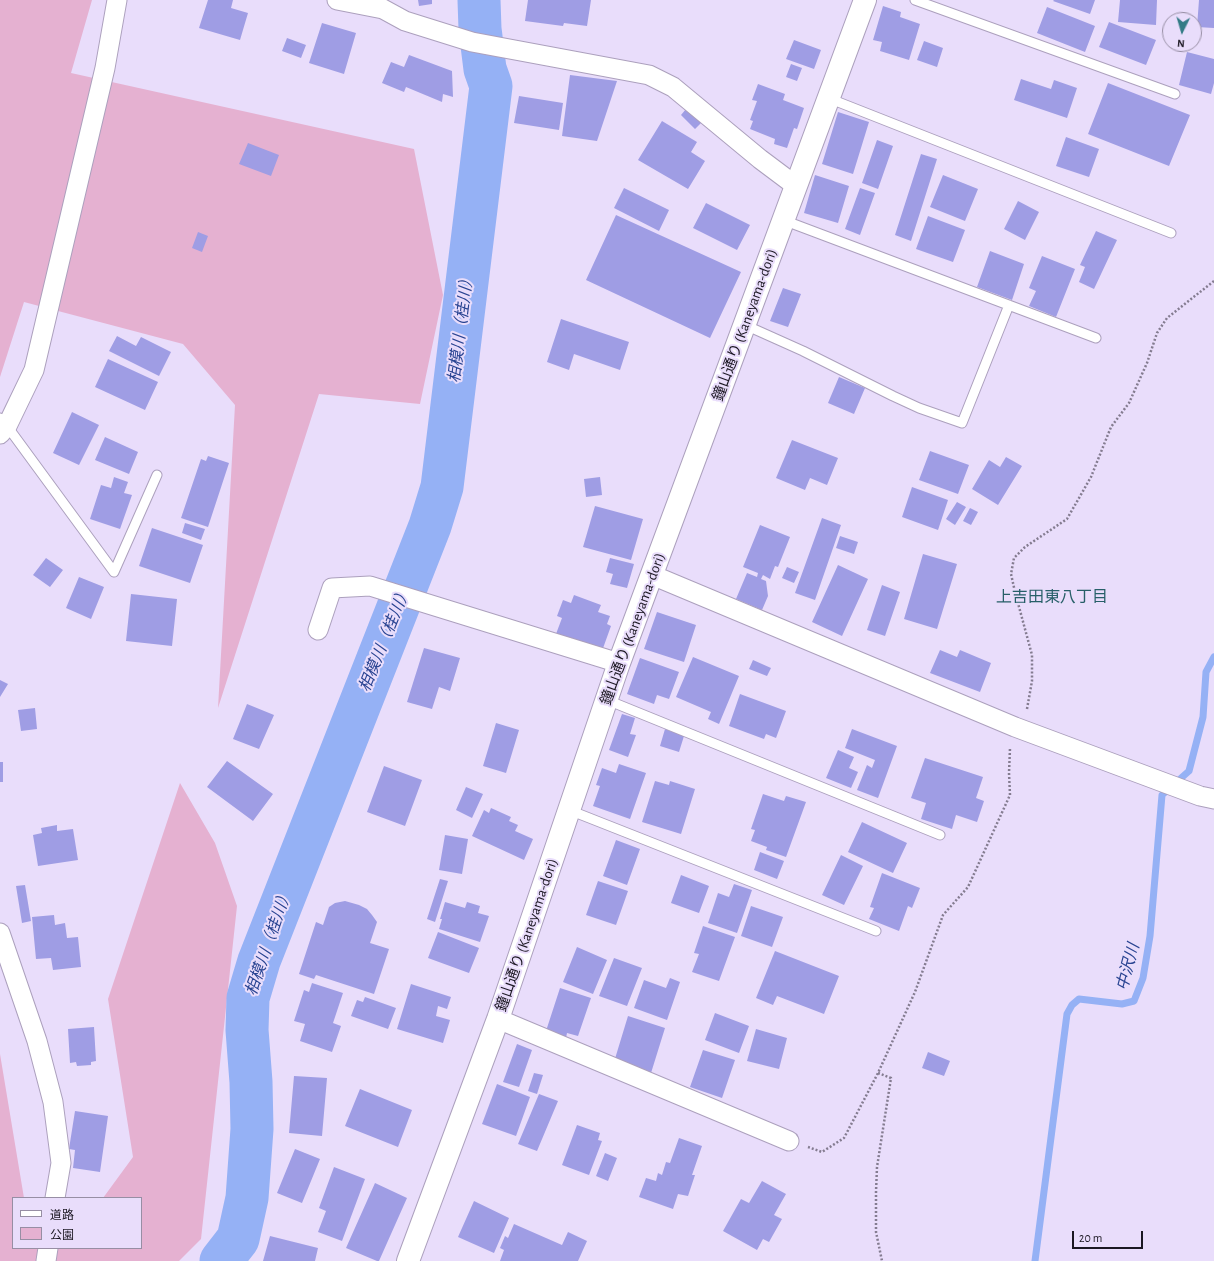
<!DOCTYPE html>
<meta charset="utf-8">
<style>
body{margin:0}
#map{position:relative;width:1214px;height:1261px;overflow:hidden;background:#e9ddfb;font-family:"Alegreya Sans","Noto Sans JP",sans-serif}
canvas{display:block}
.legend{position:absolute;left:12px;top:1197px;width:130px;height:52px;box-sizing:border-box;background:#e9ddfb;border:1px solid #978ea4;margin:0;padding:5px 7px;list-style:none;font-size:12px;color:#1b1722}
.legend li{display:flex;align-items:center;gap:8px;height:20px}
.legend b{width:20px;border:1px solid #978ea4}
.north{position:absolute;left:1162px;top:12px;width:40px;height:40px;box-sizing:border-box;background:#e9ddfb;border:1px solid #978ea4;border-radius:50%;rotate:185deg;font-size:11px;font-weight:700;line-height:16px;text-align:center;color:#1b1722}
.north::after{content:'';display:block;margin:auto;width:14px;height:18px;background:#347b86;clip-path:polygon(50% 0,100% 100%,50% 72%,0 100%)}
.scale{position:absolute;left:1072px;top:1231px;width:71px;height:18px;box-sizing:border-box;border:2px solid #1b1722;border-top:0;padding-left:5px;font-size:12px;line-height:14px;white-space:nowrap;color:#1b1722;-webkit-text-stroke:3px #e9ddfb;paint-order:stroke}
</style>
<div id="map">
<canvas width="1214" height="1261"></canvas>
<ul class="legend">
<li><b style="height:5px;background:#fff"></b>道路</li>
<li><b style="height:11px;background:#e5b1d1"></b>公園</li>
</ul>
<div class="north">N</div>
<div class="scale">20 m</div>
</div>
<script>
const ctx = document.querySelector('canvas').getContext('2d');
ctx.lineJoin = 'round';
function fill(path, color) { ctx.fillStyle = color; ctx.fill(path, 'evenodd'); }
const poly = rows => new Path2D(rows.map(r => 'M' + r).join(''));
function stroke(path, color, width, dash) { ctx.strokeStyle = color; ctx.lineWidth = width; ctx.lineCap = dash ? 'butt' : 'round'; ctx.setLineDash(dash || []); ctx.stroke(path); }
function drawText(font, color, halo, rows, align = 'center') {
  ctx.font = font + ' "Alegreya Sans","Noto Sans JP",sans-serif'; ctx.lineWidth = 4; ctx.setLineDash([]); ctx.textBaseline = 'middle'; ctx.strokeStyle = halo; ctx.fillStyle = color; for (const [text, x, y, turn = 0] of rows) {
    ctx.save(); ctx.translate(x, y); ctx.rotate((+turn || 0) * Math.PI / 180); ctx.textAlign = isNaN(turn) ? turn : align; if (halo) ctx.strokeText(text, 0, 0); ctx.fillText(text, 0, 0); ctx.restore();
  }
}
fill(poly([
 [0,0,92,0,71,73,414,149,443,295,420,404,319,394,218,708,235,405,183,344,24,302,0,377],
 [180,783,215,843,237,906,201,1239,179,1261,0,1261,0,1054,24,1198,13,1198,13,1248,141,1248,141,1198,103,1198,133,1157,108,999]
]), '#e5b1d1');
fill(poly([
 [259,1201,242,1261,212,1261]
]), '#95b1f5');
stroke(poly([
 [1035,1261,1067,1014,1072,1005,1079,999,1122,1004,1134,1001,1143,978,1150,936,1162,795,1189,771,1203,717,1206,672,1214,657]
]), '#95b1f5', 7);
stroke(poly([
 [221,1261,238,1239,247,1198,252,1129,251,1082,247,1030,248,998,259,961,430,526,442,487,491,86,485,69,480,29,479,0]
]), '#95b1f5', 43);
fill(poly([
 [208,0,233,0,231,8,248,13,240,40,199,28],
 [418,0,432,0,432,4,419,6],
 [528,0,591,0,587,26,564,23,563,26,525,21],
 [1054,0,1095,0,1090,14,1053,1],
 [1120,0,1157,0,1156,25,1118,22],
 [1199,0,1214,0,1214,28,1197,27],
 [883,6,901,12,900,17,920,24,909,60,880,51,882,42,873,40],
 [1047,7,1095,26,1085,52,1037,33],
 [1109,22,1156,40,1146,65,1099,47],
 [322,23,356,33,344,74,309,63],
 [287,38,306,45,301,58,282,51],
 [794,40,821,50,814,69,786,59],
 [924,41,943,48,937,67,917,60],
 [1187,52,1214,59,1214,83,1211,94,1179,85],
 [409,55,452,71,453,97,443,94,442,102,406,87,404,92,382,83,391,62,404,67],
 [791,64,802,68,797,81,786,77],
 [570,75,617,81,597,141,562,136],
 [1021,79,1051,89,1054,80,1077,88,1067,118,1014,100],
 [1108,83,1190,115,1169,166,1088,134],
 [758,84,785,94,783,100,804,108,797,129,794,128,787,148,774,144,775,139,750,129,753,121,750,120,757,101,752,100],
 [519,96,563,103,559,130,514,123],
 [686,109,701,123,695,129,681,115],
 [838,112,869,122,853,174,822,164],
 [662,121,697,142,691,152,705,161,688,189,638,160],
 [1066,137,1099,149,1089,177,1056,166],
 [877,140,893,146,878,189,862,183],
 [248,143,279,155,271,176,239,164],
 [921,154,937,159,911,241,895,235],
 [815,175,849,186,838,223,804,213],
 [943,175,978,189,965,221,930,207],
 [624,188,669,210,659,231,614,208],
 [860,188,875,193,860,235,845,229],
 [1018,201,1039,212,1025,240,1004,229],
 [706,203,750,225,737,250,693,228],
 [616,215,741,272,710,338,586,280],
 [928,216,965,230,953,262,916,249],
 [1096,231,1117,240,1094,289,1079,282,1085,267,1080,265],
 [198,232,208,236,202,252,192,248],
 [990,251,1024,264,1012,300,977,287],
 [1042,256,1075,269,1056,317,1029,306,1036,291,1029,288],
 [783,288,801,294,788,327,770,321],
 [561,319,629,342,620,370,574,354,569,370,547,362],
 [117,336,136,346,141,337,171,352,159,376,109,351],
 [108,359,158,382,145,410,95,387],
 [839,377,865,388,854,414,828,403],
 [72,412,99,425,79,465,53,453],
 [105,437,138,452,129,474,95,460],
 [792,440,838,458,827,485,810,478,805,490,776,478],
 [930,451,969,465,958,494,919,480],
 [208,456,229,463,208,527,181,518,201,459,206,461],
 [1006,457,1022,466,998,505,972,489,989,460,1000,467],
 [114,477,128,482,124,493,132,495,120,529,90,519,101,485,111,488],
 [600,477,602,495,586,497,584,479],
 [912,487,948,500,938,530,902,517],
 [957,502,966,507,955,525,946,519],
 [595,506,643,519,631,560,583,547],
 [970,508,978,512,971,525,963,521],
 [822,518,841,525,815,600,795,593],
 [185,523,205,529,201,540,182,533],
 [760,525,790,537,778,567,775,566,770,579,763,575,761,579,766,581,768,596,762,610,736,599,747,573,757,577,758,573,743,567],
 [152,528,203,545,190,583,139,566],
 [840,536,858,542,854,554,836,548],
 [923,554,957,564,937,629,904,619],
 [46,558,63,570,50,587,33,575],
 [610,558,634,564,627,588,610,584,613,574,606,572],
 [838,565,868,579,842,636,812,622],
 [787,567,799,572,794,583,782,578],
 [79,577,104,587,91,619,66,608],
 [882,585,900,592,885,636,867,630],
 [131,594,177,599,172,646,126,641],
 [574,595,601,605,598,612,610,616,607,624,611,626,602,651,556,634,562,618,557,616,563,600,571,603],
 [657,612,696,625,684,662,644,649],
 [424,648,460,658,450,691,439,687,432,709,407,702],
 [940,650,957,657,960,650,991,663,980,692,930,673],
 [693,657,739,676,719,724,708,719,711,712,676,697],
 [640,658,679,672,669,699,657,695,654,704,627,694],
 [753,660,771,668,767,676,749,669],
 [0,680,8,684,0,697],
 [740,694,786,711,776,738,766,734,764,739,729,726],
 [247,704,274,715,259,749,233,739],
 [35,708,37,729,21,731,18,710],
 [622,714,635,718,630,734,636,735,628,757,609,750],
 [496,723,519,730,506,773,483,766],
 [665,729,684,736,679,752,660,746],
 [852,729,897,746,878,798,857,790,867,765,872,768,875,760,845,748],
 [838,750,854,757,849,768,858,772,851,788,826,778],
 [925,758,983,777,976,798,984,801,977,822,956,815,952,829,921,819,926,803,911,798],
 [227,761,273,794,253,821,207,787],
 [0,762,3,762,3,782,0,782],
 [619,764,646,773,630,819,593,806,600,786,596,785,602,768,616,773],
 [384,766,422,780,405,826,367,812],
 [655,781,669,785,670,781,695,789,681,834,642,822],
 [466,787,483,794,472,818,456,810],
 [763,794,784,801,786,796,806,802,786,857,766,850,767,847,751,841,755,830,751,829],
 [491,808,511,817,509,821,518,825,515,831,533,839,524,860,472,836,484,810,489,813],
 [862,822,907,843,893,873,848,852],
 [57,825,57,831,73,829,78,860,38,866,33,835,42,833,41,828],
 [445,835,468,839,462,874,439,870],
 [616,840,640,849,627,885,603,876],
 [760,852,784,861,777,879,754,870],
 [841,855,863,866,844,905,822,895],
 [882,873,920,888,912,908,908,906,899,931,869,919,874,908,870,907],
 [681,875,709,886,699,913,671,903],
 [440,879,448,881,435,922,427,919],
 [598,881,628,891,616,925,586,915],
 [734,884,752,890,737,933,708,923,718,893,729,897],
 [25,885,31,921,22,923,16,886],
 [345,901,359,905,367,909,372,915,377,922,370,943,389,949,374,994,316,975,314,979,299,974,316,922,323,925,329,907,335,903],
 [445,902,465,908,467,902,480,906,478,913,489,916,480,942,439,929,442,919,440,919],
 [751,906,783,917,772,947,741,936],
 [54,915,55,925,65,923,67,938,78,937,81,967,53,970,51,958,36,959,32,917],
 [703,926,735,937,719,981,692,972,699,954,694,953],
 [438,932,479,948,469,973,428,958],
 [577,947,607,960,593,994,563,982],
 [775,951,839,976,824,1014,777,996,773,1005,756,998],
 [614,958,642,968,627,1006,599,996],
 [670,978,680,982,667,1020,634,1008,644,980,666,988],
 [312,983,343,993,333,1023,341,1026,332,1052,300,1041,305,1024,294,1021,304,990,309,992],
 [411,984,451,997,447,1009,438,1006,436,1016,450,1020,443,1043,397,1029],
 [560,988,591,998,578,1036,567,1033,566,1038,546,1031],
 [365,997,396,1008,388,1029,351,1016,357,1000,363,1002],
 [715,1013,749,1026,739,1053,705,1040],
 [628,1016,665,1028,651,1073,614,1062],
 [94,1027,96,1061,91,1062,91,1065,77,1066,76,1062,70,1063,68,1029],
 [756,1029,787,1038,779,1069,747,1061],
 [517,1044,532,1050,519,1087,503,1082],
 [703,1050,735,1060,722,1098,690,1087],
 [928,1052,950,1061,944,1076,922,1068],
 [534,1073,543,1075,537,1094,528,1091],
 [294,1076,327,1078,322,1136,289,1133],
 [497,1084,530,1097,516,1136,482,1124],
 [360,1089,412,1110,398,1147,345,1126],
 [539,1094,558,1101,537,1151,518,1144],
 [75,1111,108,1116,100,1172,73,1168,75,1150,69,1149],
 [577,1125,600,1133,598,1140,602,1141,589,1175,562,1165],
 [679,1138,702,1146,692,1175,695,1175,688,1196,678,1194,673,1209,639,1197,646,1178,656,1181,658,1173,662,1175,666,1162,670,1163],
 [295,1149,320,1159,302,1203,277,1193],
 [605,1153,617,1158,608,1181,596,1176],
 [334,1167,365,1179,342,1241,318,1232,326,1211,319,1208],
 [762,1181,786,1194,774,1215,782,1219,769,1242,763,1239,757,1250,723,1231,741,1199,749,1203],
 [375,1183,407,1198,379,1261,377,1261,346,1248],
 [474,1201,509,1218,494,1253,458,1237],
 [514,1224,562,1245,568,1232,587,1241,578,1261,500,1261,504,1250,500,1248,505,1236,508,1238],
 [270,1236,318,1248,315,1261,263,1261]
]), '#9f9de4');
const service = poly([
 [915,0,1175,94],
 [828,98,1171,233],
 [783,220,1096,338],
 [745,325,803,351,893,396,919,408,962,423,1009,305],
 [0,418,7,426,114,572,157,475],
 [607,700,940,835],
 [569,810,876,931]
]);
const minor = poly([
 [337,0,383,9,405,21,472,42,649,75,673,87,760,159,796,186],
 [0,434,7,426,34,370,105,68,117,0],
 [652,575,1015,727,1200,796,1214,799],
 [318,630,332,588,370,586,619,663],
 [0,933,37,1041,53,1102,61,1163,55,1198],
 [498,1019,789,1141],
 [46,1261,48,1248]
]);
const tertiary = poly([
 [408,1261,498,1019,619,663,865,0]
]);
stroke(service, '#aca0bd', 11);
stroke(minor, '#aca0bd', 21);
stroke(tertiary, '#aca0bd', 24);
stroke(poly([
 [1027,709,1032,681,1032,655,1015,592,1011,574,1014,558,1025,547,1067,519,1091,477,1111,427,1129,403,1147,363,1157,333,1167,318,1214,281],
 [878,1073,891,1078,877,1167,876,1192,876,1232,882,1261],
 [808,1147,822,1152,844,1138,878,1073,915,992,943,915,968,887,1010,795,1009,773,1010,748]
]), '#847c90', 2.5, [2, 2]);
stroke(service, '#fff', 9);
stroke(minor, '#fff', 19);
stroke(tertiary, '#fff', 22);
drawText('15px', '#1b1722', '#e9ddfb', [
 ["鐘山通り (Kaneyama-dori)",745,325,-70],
 ["鐘山通り (Kaneyama-dori)",633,629,-70],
 ["鐘山通り (Kaneyama-dori)",527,935,-71]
]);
drawText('italic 16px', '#294492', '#e9ddfb', [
 ["相模川（桂川）",461,327,-83],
 ["相模川（桂川）",385,639,-68],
 ["相模川（桂川）",269,942,-71],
 ["中沢川",1128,967,-75]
]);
drawText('16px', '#275f68', '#e9ddfb', [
 ["上吉田東八丁目",1052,597]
]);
</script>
